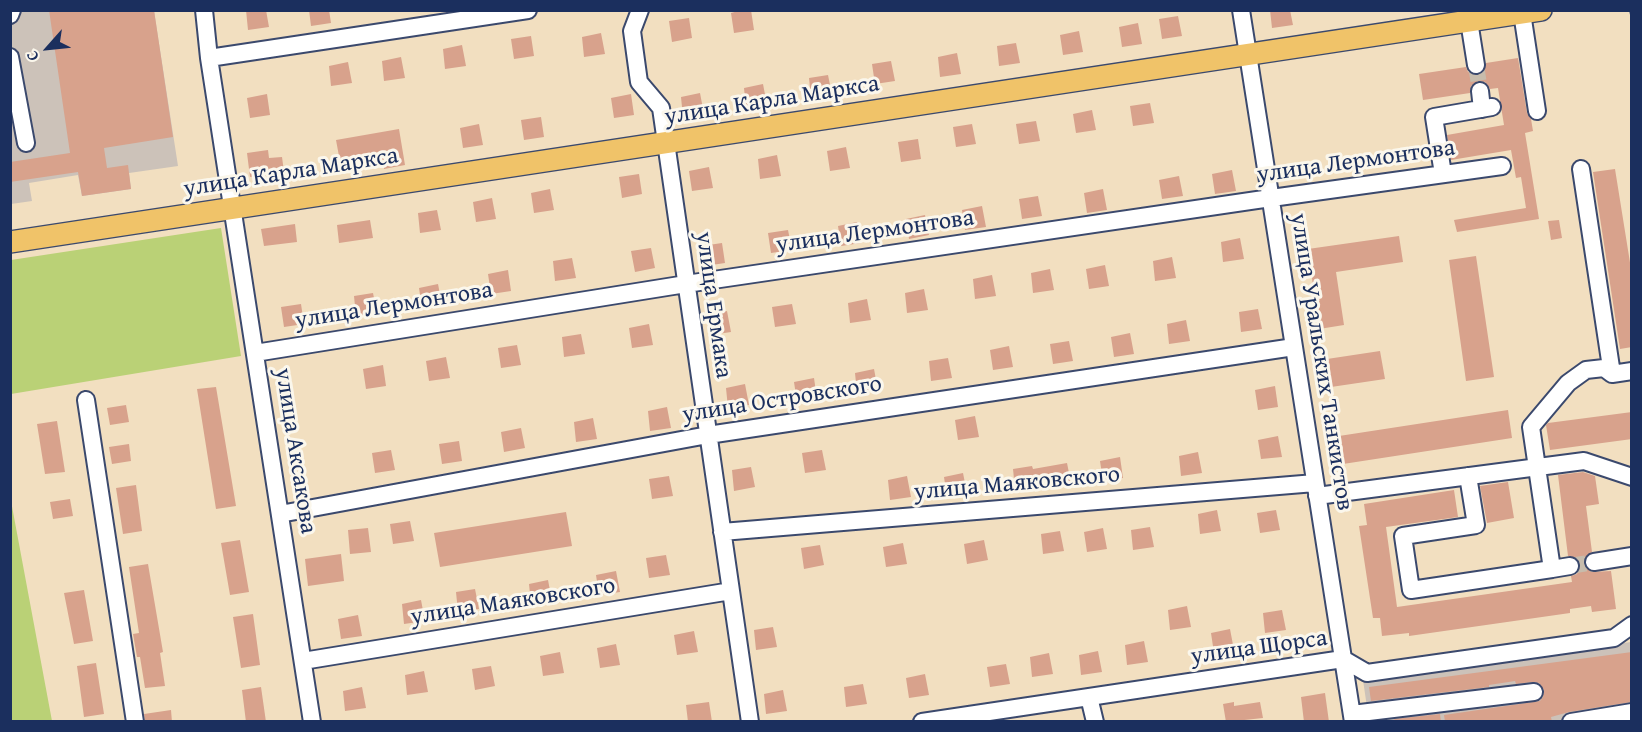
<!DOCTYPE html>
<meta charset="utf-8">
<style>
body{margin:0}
#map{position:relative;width:1642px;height:732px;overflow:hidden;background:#f2dfc0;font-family:"Gentium Book Plus",serif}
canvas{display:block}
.frame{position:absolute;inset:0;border:12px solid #1b2f5e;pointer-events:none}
.north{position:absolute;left:18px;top:18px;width:60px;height:60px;-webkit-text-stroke:4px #fbf7ec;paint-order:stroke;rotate:243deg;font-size:16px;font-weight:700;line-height:24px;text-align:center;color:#1b2f5e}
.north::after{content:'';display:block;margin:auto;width:21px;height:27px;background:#1b2f5e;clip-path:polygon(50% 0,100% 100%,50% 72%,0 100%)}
</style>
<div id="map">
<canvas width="1642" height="732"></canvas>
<div class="frame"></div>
<div class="north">С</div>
</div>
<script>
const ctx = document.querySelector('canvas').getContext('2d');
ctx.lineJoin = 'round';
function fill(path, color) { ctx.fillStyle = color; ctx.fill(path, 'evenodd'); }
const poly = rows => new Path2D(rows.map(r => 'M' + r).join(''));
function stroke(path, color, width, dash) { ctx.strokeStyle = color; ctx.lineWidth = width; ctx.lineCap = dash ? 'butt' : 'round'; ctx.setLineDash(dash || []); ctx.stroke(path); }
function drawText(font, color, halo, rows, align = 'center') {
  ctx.font = font + ' "Gentium Book Plus",serif'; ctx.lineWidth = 6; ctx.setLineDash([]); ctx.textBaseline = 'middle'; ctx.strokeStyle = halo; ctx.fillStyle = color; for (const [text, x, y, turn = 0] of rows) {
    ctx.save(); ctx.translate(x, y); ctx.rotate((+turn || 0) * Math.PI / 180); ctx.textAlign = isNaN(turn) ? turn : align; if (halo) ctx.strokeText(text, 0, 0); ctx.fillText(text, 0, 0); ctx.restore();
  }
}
fill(poly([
 [11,11,154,11,178,166,129,173,131,189,82,196,78,175,29,183,32,201,11,204],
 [1631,642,1631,715,1584,722,1369,721,1363,680]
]), '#ccc2b9');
fill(poly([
 [221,228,241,356,11,394,11,260],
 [10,501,11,501,52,721,11,721]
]), '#bad176');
fill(poly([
 [49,10,154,10,173,137,104,148,107,168,128,165,131,189,82,196,78,172,10,182,10,162,70,153],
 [246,10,266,10,269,27,248,30],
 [309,10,329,10,331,23,311,26],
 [742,10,751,10,754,30,734,33,731,13],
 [1270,10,1290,10,1293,25,1272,28],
 [1178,16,1182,36,1162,39,1159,19],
 [689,18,692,38,672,42,669,21],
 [1138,23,1142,44,1122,47,1119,27],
 [1079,31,1083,52,1063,55,1060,35],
 [601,33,605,54,584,57,582,37],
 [531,36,534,56,514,59,511,39],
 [1016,43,1020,63,999,66,997,46],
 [462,45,466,66,445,69,443,49],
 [957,53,961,74,940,77,938,57],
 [401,57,405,78,384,81,382,61],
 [1518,58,1527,113,1531,119,1533,131,1525,133,1539,219,1457,232,1454,220,1526,208,1521,177,1516,178,1511,150,1451,160,1447,135,1504,125,1498,88,1490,89,1485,82,1478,81,1471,86,1470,93,1423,100,1419,74,1466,67,1468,72,1477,75,1483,73,1486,63],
 [891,61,895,81,875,84,872,64],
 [348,62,352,83,331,86,329,66],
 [828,75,832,95,811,98,809,78],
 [763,84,767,105,746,108,744,88],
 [700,93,704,114,683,117,681,97],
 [267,94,270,115,250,118,247,98],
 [631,94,634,115,614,118,611,98],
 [1150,103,1154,123,1133,126,1130,106],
 [1092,110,1096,130,1076,133,1073,114],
 [541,117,544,137,524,140,521,120],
 [1036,121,1040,141,1019,144,1016,124],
 [479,124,483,145,463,148,460,128],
 [972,124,976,144,956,147,953,127],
 [399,129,405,165,384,169,383,161,341,167,336,140],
 [918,139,921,159,901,162,898,142],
 [846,147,850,168,830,171,827,151],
 [268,150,269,158,282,157,284,172,250,177,247,153],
 [777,155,781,176,760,179,758,159],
 [709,167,713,188,692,191,689,171],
 [1615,169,1632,275,1632,347,1620,349,1593,172],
 [1232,170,1236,191,1215,194,1212,174],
 [639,174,642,194,622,198,619,177],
 [1179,176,1183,196,1162,199,1159,180],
 [550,189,554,210,534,213,531,193],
 [1103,189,1107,210,1087,213,1084,193],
 [1038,196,1042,216,1022,219,1019,199],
 [492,198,496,219,476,222,473,202],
 [982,206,986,227,965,230,962,210],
 [437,210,441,230,420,233,418,213],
 [925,215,929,235,909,239,906,219],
 [370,220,373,238,339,243,337,225],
 [1559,220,1562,238,1551,240,1548,221],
 [857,222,861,243,841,246,838,226],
 [295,224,297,242,264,246,261,229],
 [788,230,792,250,771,253,768,233],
 [1399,236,1403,262,1336,272,1344,325,1319,329,1308,249],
 [1240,238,1244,259,1223,262,1221,242],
 [722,243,725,263,705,266,702,246],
 [651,248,655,268,635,272,631,251],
 [1476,256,1494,377,1466,381,1449,260],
 [1172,257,1176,278,1155,281,1153,261],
 [572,258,576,278,555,281,553,261],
 [1105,265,1109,286,1089,289,1086,269],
 [1050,269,1054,290,1033,293,1031,273],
 [508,270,511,291,491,294,488,274],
 [992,275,996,296,975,299,973,279],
 [438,284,442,305,422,308,419,288],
 [924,289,928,310,907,313,905,293],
 [373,293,377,313,356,316,354,296],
 [867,299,871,320,850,323,848,303],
 [301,304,304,324,284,327,281,307],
 [792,304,796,324,775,327,772,307],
 [1258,309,1262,329,1241,332,1239,312],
 [727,311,731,332,711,335,708,315],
 [1186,320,1190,341,1169,344,1167,324],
 [649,324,653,345,632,348,629,328],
 [1130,333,1134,354,1114,357,1111,337],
 [581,334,585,354,564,357,562,337],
 [1069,341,1073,361,1053,364,1050,344],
 [517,345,521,365,501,368,498,348],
 [1009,346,1013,367,993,370,990,350],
 [1380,351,1385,379,1331,387,1327,359],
 [446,357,450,378,429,381,426,361],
 [948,358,952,378,931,381,929,361],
 [383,365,386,386,366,389,363,369],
 [874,369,878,390,857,393,855,373],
 [814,378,817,399,797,402,794,382],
 [745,384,749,405,728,408,726,388],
 [1275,386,1278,407,1258,410,1255,390],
 [216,387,236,506,216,509,197,389],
 [126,405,129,422,110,425,107,408],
 [667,407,671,428,650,431,648,411],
 [1508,410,1512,438,1343,464,1339,436],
 [1632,412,1632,439,1550,450,1546,425,1548,423],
 [975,416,979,437,958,440,955,420],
 [593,418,597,439,576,442,574,422],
 [57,421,65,472,45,474,37,424],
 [521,428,525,448,504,452,501,432],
 [1278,436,1282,457,1261,459,1258,440],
 [459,441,462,461,442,464,439,444],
 [129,444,131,461,112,464,109,447],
 [391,450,395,470,375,473,372,453],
 [822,450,826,470,805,473,802,453],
 [1198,452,1202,473,1181,476,1179,456],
 [1120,457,1123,478,1103,481,1100,461],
 [1067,463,1071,483,1015,489,1013,469,1032,466,1033,469],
 [751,467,755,487,734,491,732,470],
 [1583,472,1595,476,1599,504,1586,506,1592,552,1584,558,1584,564,1591,572,1611,571,1616,609,1592,612,1591,606,1570,609,1570,613,1409,636,1409,633,1382,636,1380,618,1373,618,1359,526,1367,525,1364,504,1454,490,1458,517,1386,527,1397,607,1572,582,1571,576,1577,574,1580,565,1578,559,1568,556,1558,475],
 [963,473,967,493,947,497,944,477],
 [669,476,673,496,652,499,649,479],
 [907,476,911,497,890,500,888,480],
 [1508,482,1514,518,1487,523,1480,486],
 [136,485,142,531,123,534,116,488],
 [70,499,73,516,53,519,50,502],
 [1217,510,1221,531,1200,534,1198,514],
 [1276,510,1280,530,1260,533,1257,513],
 [566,512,572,546,440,567,434,533],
 [410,521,414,541,393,544,390,524],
 [1150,527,1154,547,1133,550,1131,530],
 [368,528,371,552,350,554,348,530],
 [1103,528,1107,549,1087,552,1084,532],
 [1060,531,1064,551,1043,554,1041,534],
 [240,540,249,592,230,595,221,543],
 [984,540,988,560,967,564,964,544],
 [903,543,907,564,886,567,883,547],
 [820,545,824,565,804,569,801,548],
 [341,554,344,581,308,586,305,559],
 [666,555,670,575,649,578,646,558],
 [148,564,163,652,160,653,165,686,145,688,140,657,137,657,133,634,139,633,129,567],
 [616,571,620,592,599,595,596,575],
 [548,580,552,601,531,604,529,584],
 [475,589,479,609,458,612,456,592],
 [84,590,93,641,74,644,64,593],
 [421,600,425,621,404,624,402,604],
 [1187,606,1191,627,1170,630,1168,610],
 [1282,610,1286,630,1265,633,1263,613],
 [253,614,260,665,241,668,233,617],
 [358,615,362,636,341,639,338,619],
 [773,627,777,647,756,650,754,630],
 [1230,629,1234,650,1214,653,1211,633],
 [694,631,698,652,677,655,674,635],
 [1144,641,1148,662,1127,665,1125,645],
 [616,644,620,665,600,668,597,648],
 [1098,651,1102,672,1081,675,1079,655],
 [560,652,564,673,543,676,540,656],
 [1632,652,1632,702,1569,712,1551,717,1552,722,1445,722,1444,715,1540,701,1543,697,1544,690,1539,683,1533,682,1516,684,1515,681,1489,685,1489,687,1371,701,1369,687],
 [1049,653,1053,674,1032,677,1030,657],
 [96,663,104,714,84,717,77,666],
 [1006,664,1010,684,990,687,987,667],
 [491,666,495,686,475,690,472,669],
 [424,671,428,692,407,695,405,675],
 [925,674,929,695,909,698,906,678],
 [863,684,867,704,846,707,844,687],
 [261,687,266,722,246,722,242,690],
 [362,687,366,708,345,711,343,691],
 [783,690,787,711,766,714,764,694],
 [1325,693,1329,722,1304,722,1301,697],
 [709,702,712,722,688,722,686,705],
 [1234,702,1234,706,1260,702,1263,718,1226,722,1223,704],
 [171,710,172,722,145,722,144,714],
 [1440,714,1441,722,1395,722,1394,719]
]), '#d8a28c');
stroke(poly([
 [1476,65,1480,91],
 [1570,566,1594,562]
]), '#c7bcac', 16, [16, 8]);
const minor = poly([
 [204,10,209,58,312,722],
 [640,10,632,31,639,82,661,108,750,722],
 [1241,10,1353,722],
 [1522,13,1537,111],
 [10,15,12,10],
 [1469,21,1476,65],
 [10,57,26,143],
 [209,58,528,10],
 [1480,91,1482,109],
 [1581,169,1612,374],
 [1443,174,1434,117,1492,107],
 [255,353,686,284,1257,200,1502,166],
 [86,400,135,722],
 [1468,476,1476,525,1403,536,1411,590,1552,569,1531,427,1568,383,1586,370,1604,368,1612,374,1632,371],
 [1317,496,1584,461,1632,477],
 [280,514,708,435,1294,347],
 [722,532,1315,483],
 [1594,562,1632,556],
 [1552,569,1570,566],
 [303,661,731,591],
 [1089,697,1095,722],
 [1352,714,1534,692],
 [922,722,1343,659,1367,673,1614,638,1632,625],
 [1571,722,1632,712]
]);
const major = poly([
 [10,242,1541,10]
]);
stroke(minor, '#3b496d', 20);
stroke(major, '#3b496d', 24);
stroke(poly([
 [1630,10,1632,20]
]), '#3b496d', 2, [4.5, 4.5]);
stroke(minor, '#fff', 16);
stroke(major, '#f0c369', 21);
drawText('24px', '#1b2f5e', '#fbf7ec', [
 ["улица Карла Маркса",772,101,-9],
 ["улица Лермонтова",1356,162,-8],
 ["улица Карла Маркса",291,173,-9],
 ["улица Лермонтова",875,232,-8],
 ["улица Ермака",713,305,82],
 ["улица Лермонтова",394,306,-9],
 ["улица Уральских Танкистов",1321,362,81],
 ["улица Островского",782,400,-9],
 ["улица Аксакова",295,451,81],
 ["улица Маяковского",1017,484,-5],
 ["улица Маяковского",513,602,-9],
 ["улица Щорса",1259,648,-8]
]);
</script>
